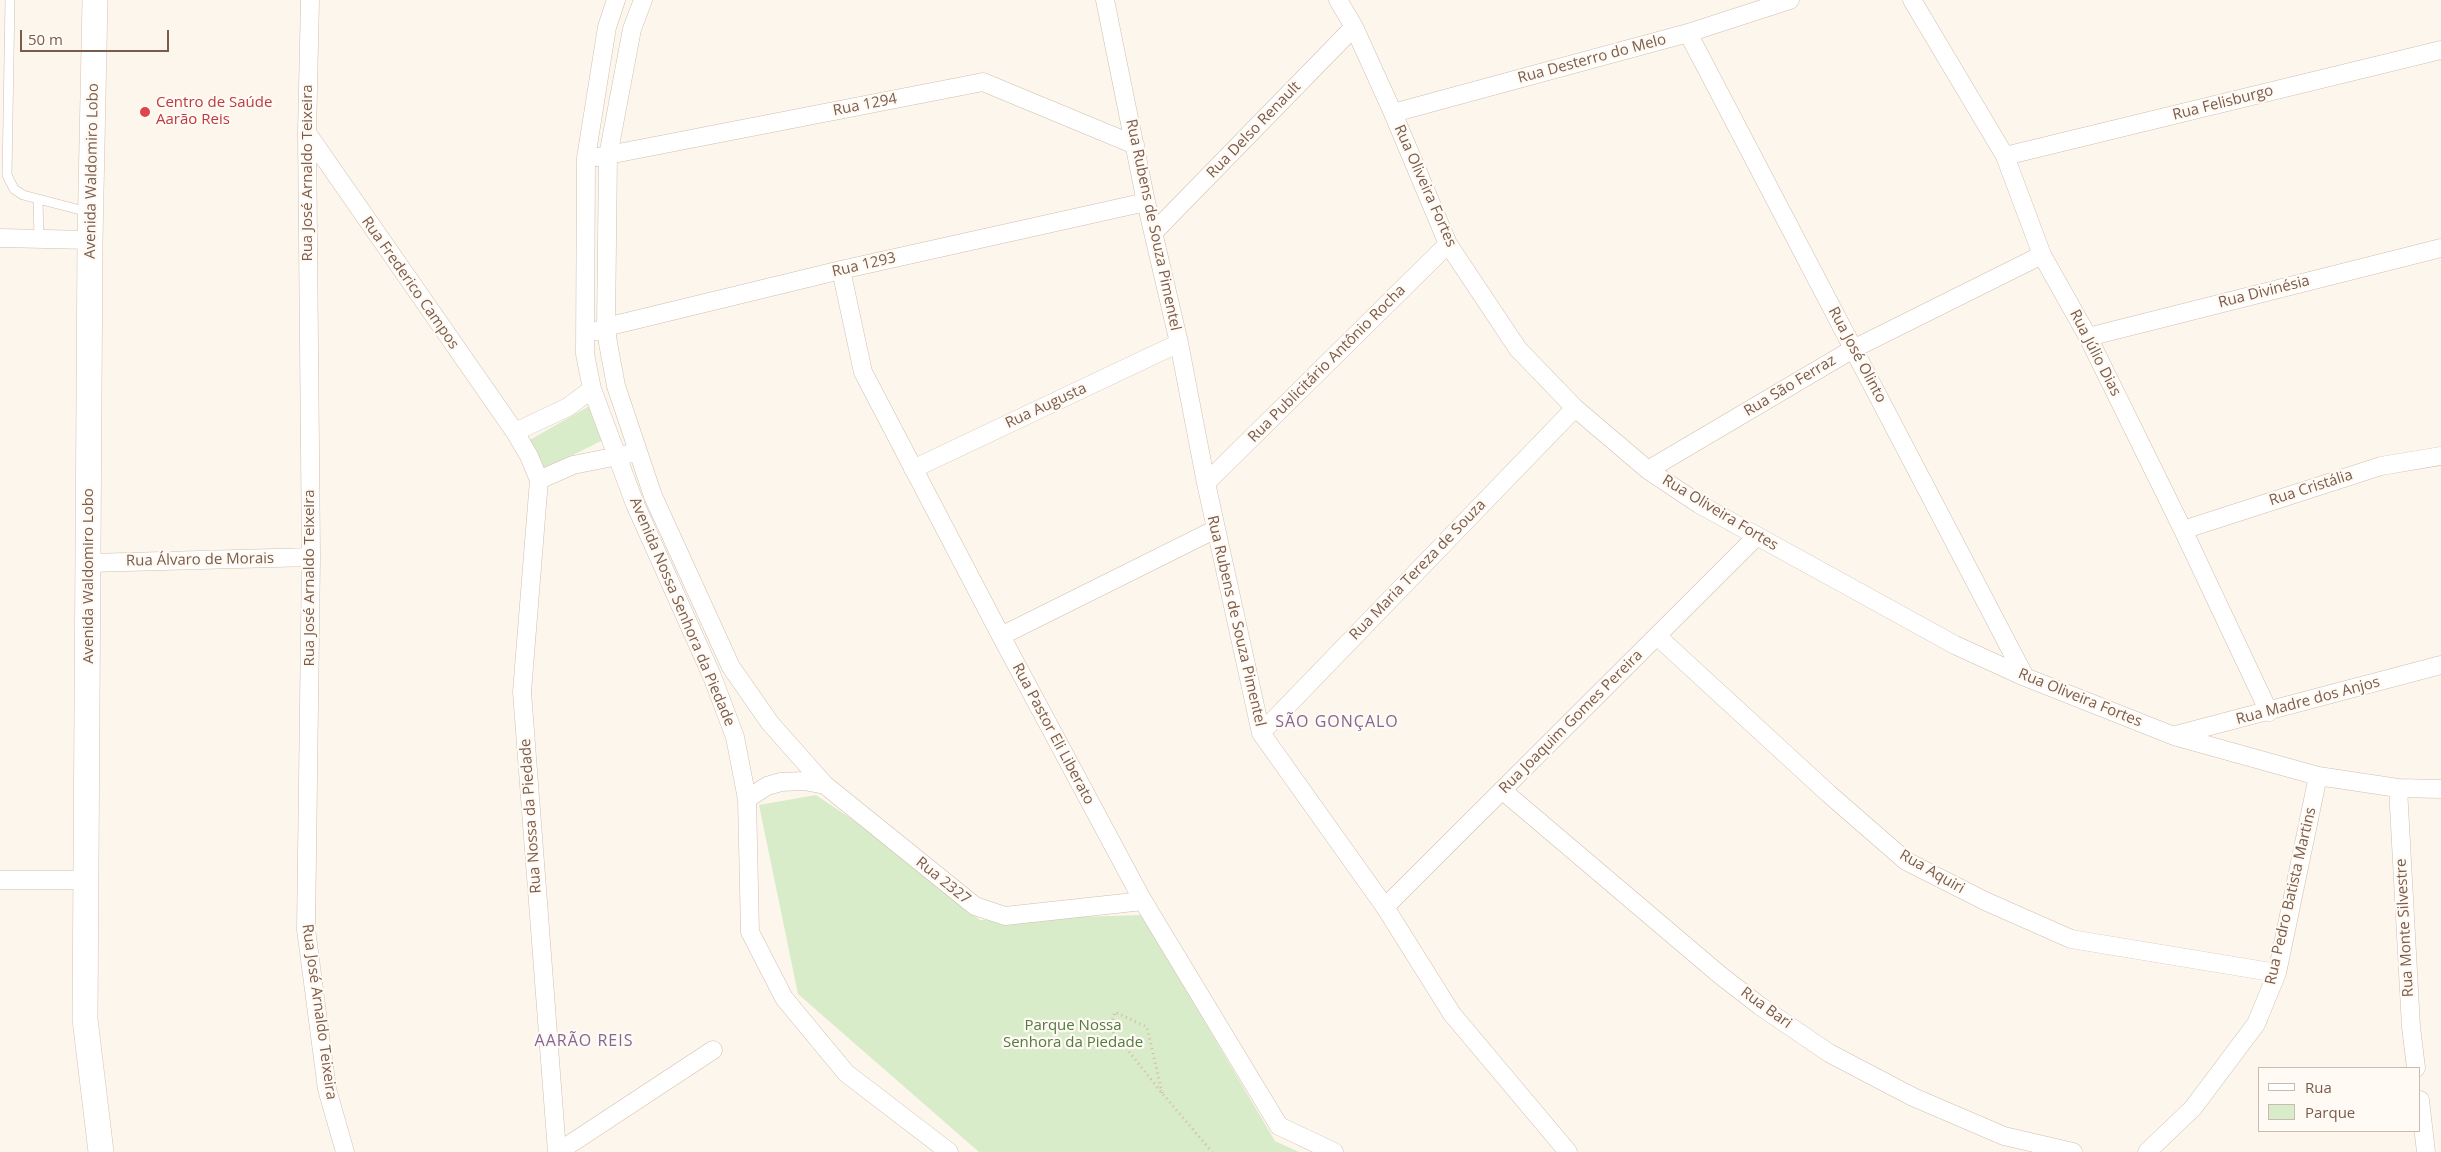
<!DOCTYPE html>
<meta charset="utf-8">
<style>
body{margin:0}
#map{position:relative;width:2441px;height:1152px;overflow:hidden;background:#fdf6ec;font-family:"Open Sans",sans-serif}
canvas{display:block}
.legend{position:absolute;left:2258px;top:1067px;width:162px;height:65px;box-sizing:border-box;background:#fffaf3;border:1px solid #cabbb1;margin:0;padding:6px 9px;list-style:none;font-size:15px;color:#7a5c4d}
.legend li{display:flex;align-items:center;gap:10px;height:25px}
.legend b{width:25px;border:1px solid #cabbb1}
.scale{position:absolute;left:20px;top:30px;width:149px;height:22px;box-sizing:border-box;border:2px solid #7a5c4d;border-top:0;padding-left:6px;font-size:15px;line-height:18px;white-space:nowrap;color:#7a5c4d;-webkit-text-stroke:4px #fffaf3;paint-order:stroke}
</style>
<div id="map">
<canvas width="2441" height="1152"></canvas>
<ul class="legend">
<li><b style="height:6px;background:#fff"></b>Rua</li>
<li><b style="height:14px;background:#d8ecc9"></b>Parque</li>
</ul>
<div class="scale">50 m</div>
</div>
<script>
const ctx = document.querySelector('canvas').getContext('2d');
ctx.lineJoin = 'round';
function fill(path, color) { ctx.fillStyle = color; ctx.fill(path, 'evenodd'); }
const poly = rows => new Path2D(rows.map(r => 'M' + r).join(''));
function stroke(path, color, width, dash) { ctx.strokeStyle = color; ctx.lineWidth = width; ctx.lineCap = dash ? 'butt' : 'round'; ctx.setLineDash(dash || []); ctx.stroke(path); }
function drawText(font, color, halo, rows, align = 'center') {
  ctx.font = font + ' "Open Sans",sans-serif'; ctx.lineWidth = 4.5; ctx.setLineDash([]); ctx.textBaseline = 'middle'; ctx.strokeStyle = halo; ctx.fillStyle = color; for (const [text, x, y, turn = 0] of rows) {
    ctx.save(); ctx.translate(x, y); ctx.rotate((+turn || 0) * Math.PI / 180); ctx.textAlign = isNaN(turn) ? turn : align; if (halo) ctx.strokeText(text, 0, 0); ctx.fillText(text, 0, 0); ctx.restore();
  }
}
fill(poly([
 [593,404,603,440,529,477,519,446],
 [816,795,865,828,980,920,1142,915,1275,1141,1299,1152,979,1152,798,994,759,805]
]), '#d8ecc9');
const service = poly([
 [10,0,7,175,14,189,23,195,88,212],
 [38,199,39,239]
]);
const minor = poly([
 [310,0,307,133,311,557,306,929,327,1089,345,1152],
 [616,0,607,27,586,158,585,354,592,389,635,504,712,676,735,737,747,799,750,932,784,998,846,1073,949,1152],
 [643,0,632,29,608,156,606,327,608,343,616,386,653,496,731,667,770,723,825,785,975,906,1005,916,1143,901],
 [1105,0,1146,202,1179,343,1206,483,1261,733,1385,907,1452,1014,1568,1152],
 [1338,0,1354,27,1393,113,1448,244,1518,349,1575,408,1648,470,1699,504,1757,536,1955,645,2025,677,2174,736,2318,776,2398,788,2441,789],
 [1912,0,2005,156,2042,255,2088,337,2183,530,2269,712],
 [1688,33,2025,677],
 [1393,113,1688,33,1790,0],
 [307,133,515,432,529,456,539,480,522,692,557,1152],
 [2005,156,2441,50],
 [598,157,983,82,1135,145],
 [1154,232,1354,27],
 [0,238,90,240],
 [841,270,863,372,1001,636,1143,901,1279,1126,1334,1152],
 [597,331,606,327,841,270,1146,202],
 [2088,337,2441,248],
 [515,432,568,407,592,389],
 [913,469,1179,343],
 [1648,470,1853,349,2042,255],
 [539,480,573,465,628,454],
 [1206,483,1448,244],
 [2183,530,2381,466,2441,456],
 [89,563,311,557],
 [1001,636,1216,529],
 [1657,636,1829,794,1906,861,1985,901,2071,939,2277,973],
 [1261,733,1575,408],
 [2176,735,2441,665],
 [2398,788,2411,1027,2416,1068],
 [1502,790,1720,975,1760,1006,1829,1053,1913,1097,2004,1136,2073,1152],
 [747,799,767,786,781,782,804,781,825,785],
 [0,880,88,880],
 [1385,907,1757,536],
 [2420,1100,2426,1152],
 [558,1152,713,1050],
 [2147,1152,2193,1108,2256,1024,2277,973,2318,776]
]);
const secondary = poly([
 [95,0,90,240,85,1019,101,1152]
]);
stroke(service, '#d1beb0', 10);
stroke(minor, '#d1beb0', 19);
stroke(secondary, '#d6c0b0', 26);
stroke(poly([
 [1162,1093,1147,1027,1115,1012,1110,1028,1162,1093,1212,1152]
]), '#d9b8a5', 3, [1, 4]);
stroke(service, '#fff', 9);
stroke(minor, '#fff', 18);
stroke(secondary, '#fff', 25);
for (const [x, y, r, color] of [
 [145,112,6,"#e0444e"]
]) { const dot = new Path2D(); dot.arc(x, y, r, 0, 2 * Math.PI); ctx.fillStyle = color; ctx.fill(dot); stroke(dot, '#fffaf3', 2); }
drawText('15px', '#7a5c4d', '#fffaf3', [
 ["Rua Desterro do Melo",1592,59,-15],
 ["Rua Felisburgo",2223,103,-14],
 ["Rua 1294",865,105,-11],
 ["Rua Delso Renault",1254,130,-46],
 ["Avenida Waldomiro Lobo",92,171,-89],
 ["Rua José Arnaldo Teixeira",308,173,-90],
 ["Rua Oliveira Fortes",1425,186,66],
 ["Rua Rubens de Souza Pimentel",1153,225,78],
 ["Rua 1293",864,265,-13],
 ["Rua Frederico Campos",410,283,55],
 ["Rua Divinésia",2264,292,-14],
 ["Rua Júlio Dias",2095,353,63],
 ["Rua José Olinto",1857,355,62],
 ["Rua Publicitário Antônio Rocha",1327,364,-45],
 ["Rua São Ferraz",1790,386,-31],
 ["Rua Augusta",1046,406,-25],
 ["Rua Cristália",2311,488,-18],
 ["Rua Oliveira Fortes",1720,513,31],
 ["Rua Álvaro de Morais",200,560,-1],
 ["Rua Maria Tereza de Souza",1418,570,-46],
 ["Avenida Waldomiro Lobo",89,576,-90],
 ["Rua José Arnaldo Teixeira",310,578,-90],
 ["Avenida Nossa Senhora da Piedade",682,612,67],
 ["Rua Rubens de Souza Pimentel",1236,621,77],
 ["Rua Oliveira Fortes",2080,698,22],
 ["Rua Madre dos Anjos",2308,701,-15],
 ["Rua Joaquim Gomes Pereira",1571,722,-45],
 ["Rua Pastor Eli Liberato",1053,734,62],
 ["Rua Nossa da Piedade",531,816,-94],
 ["Rua Aquiri",1932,872,30],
 ["Rua 2327",943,881,39],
 ["Rua Pedro Batista Martins",2291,896,-77],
 ["Rua Monte Silvestre",2405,928,-93],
 ["Rua Bari",1766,1008,36],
 ["Rua José Arnaldo Teixeira",319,1012,82]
]);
drawText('15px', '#be3a42', '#fffaf3', [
 ["Centro de Saúde",156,103],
 ["Aarão Reis",156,120]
], 'left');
drawText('15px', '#537a41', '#fffaf3', [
 ["Parque Nossa",1073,1026],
 ["Senhora da Piedade",1073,1043]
]);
ctx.letterSpacing = '1px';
drawText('16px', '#846695', '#fffaf3', [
 ["SÃO GONÇALO",1337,722],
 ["AARÃO REIS",584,1041]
]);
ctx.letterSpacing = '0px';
</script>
